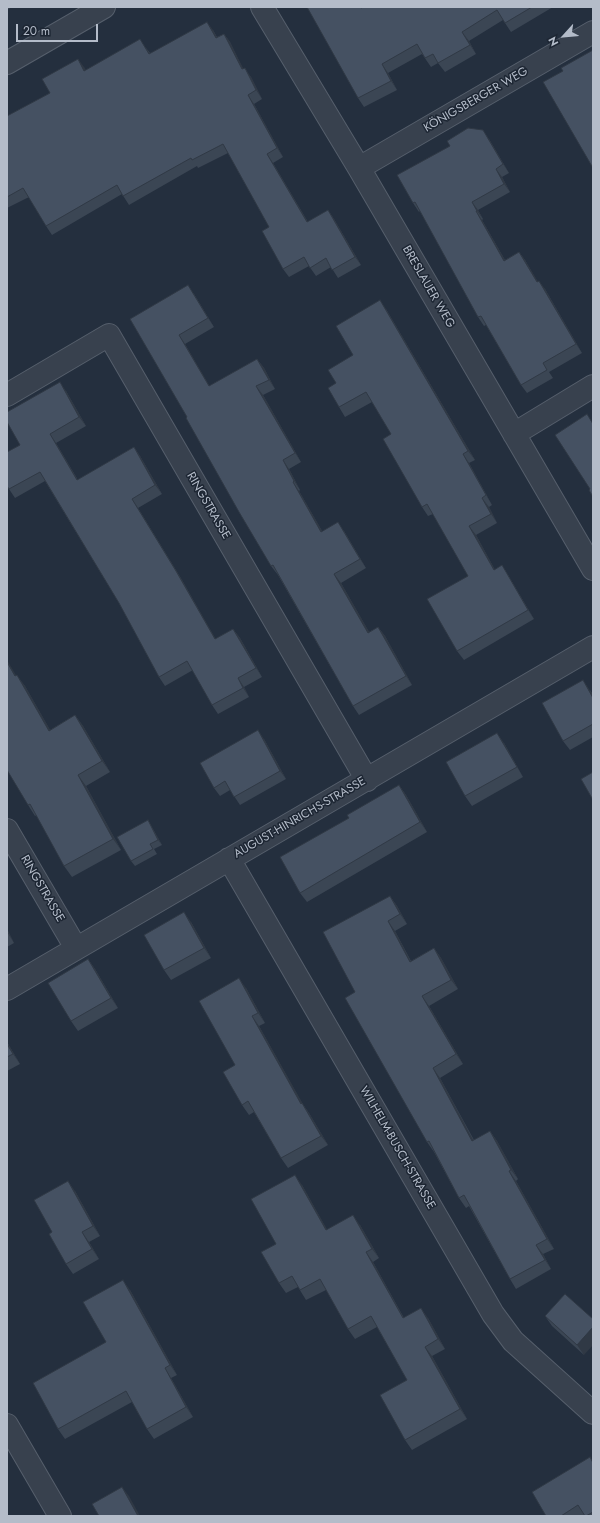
<!DOCTYPE html>
<meta charset="utf-8">
<style>
body{margin:0}
#map{position:relative;width:600px;height:1523px;overflow:hidden;background:#242f3e;font-family:Jost,sans-serif}
canvas{display:block}
.frame{position:absolute;inset:0;border:8px solid #b4bcc9;pointer-events:none}
.north{position:absolute;left:544px;top:16px;width:40px;height:40px;-webkit-text-stroke:3px #1d2633;paint-order:stroke;rotate:243deg;font-size:11px;font-weight:700;line-height:16px;text-align:center;color:#b4bcc9}
.north::after{content:'';display:block;margin:auto;width:14px;height:18px;background:#b4bcc9;clip-path:polygon(50% 0,100% 100%,50% 72%,0 100%)}
.scale{position:absolute;left:16px;top:24px;width:82px;height:18px;box-sizing:border-box;border:2px solid #b4bcc9;border-top:0;padding-left:5px;font-size:12px;line-height:14px;white-space:nowrap;color:#b4bcc9;-webkit-text-stroke:3px #1d2633;paint-order:stroke}
</style>
<div id="map">
<canvas width="600" height="1523"></canvas>
<div class="frame"></div>
<div class="north">N</div>
<div class="scale">20 m</div>
</div>
<script>
const ctx = document.querySelector('canvas').getContext('2d');
ctx.lineJoin = 'round';
const poly = rows => new Path2D(rows.map(r => 'M' + r).join(''));
function stroke(path, color, width, dash) { ctx.strokeStyle = color; ctx.lineWidth = width; ctx.lineCap = dash ? 'butt' : 'round'; ctx.setLineDash(dash || []); ctx.stroke(path); }
function fill(path, color) { ctx.fillStyle = color; ctx.fill(path, 'evenodd'); }
function drawText(font, color, halo, rows, align = 'center') {
  ctx.font = font + ' Jost,sans-serif'; ctx.lineWidth = 3; ctx.setLineDash([]); ctx.textBaseline = 'middle'; ctx.strokeStyle = halo; ctx.fillStyle = color; for (const [text, x, y, turn = 0] of rows) {
    ctx.save(); ctx.translate(x, y); ctx.rotate((+turn || 0) * Math.PI / 180); ctx.textAlign = isNaN(turn) ? turn : align; if (halo) ctx.strokeText(text, 0, 0); ctx.fillText(text, 0, 0); ctx.restore();
  }
}
const minor = poly([
 [262,7,359,168,593,569],
 [7,63,104,7],
 [359,168,593,32],
 [7,395,109,335,367,780],
 [514,434,593,386],
 [7,830,76,948],
 [229,859,493,1314,513,1341,593,1413],
 [7,989,593,647],
 [7,1425,60,1516]
]);
stroke(minor, '#565f6c', 24);
stroke(minor, '#38414e', 22);
fill(poly([
 [7,7,12,7,7,10],
 [361,7,553,7,511,32,503,20,469,41,476,54,445,72,438,63,431,67,422,54,388,73,397,90,364,107,358,98],
 [213,30,217,37,224,34,230,42,243,69,251,77,262,99,254,104,283,157,273,163,308,222,328,210,334,219,361,265,338,278,331,267,316,276,309,266,289,277,283,269,269,227,228,153,198,168,197,166,129,205,122,194,52,235,46,226,29,197,7,208,7,116,50,93,84,67,85,70,146,48,150,53],
 [489,139,509,173,502,177,510,192,478,210,483,219,482,220,505,260,519,252,525,260,537,281,545,289,582,353,549,372,553,378,527,393,521,385,486,325,484,326,478,317,420,211,419,212,413,203],
 [194,294,214,327,185,344,209,386,257,359,264,368,275,389,263,395,301,462,289,469,300,490,299,491,322,531,344,531,366,568,341,583,369,632,378,627,385,636,412,685,359,715,353,706,278,575,271,566,187,417,130,319],
 [386,309,475,460,469,463,492,505,489,507,497,523,476,535,495,570,502,565,508,575,534,619,464,660,457,651,468,576,433,514,428,516,422,507,391,434,372,402,345,417,339,407,336,383,353,355],
 [66,391,86,426,56,443,78,480,134,447,140,456,162,494,138,508,182,580,215,639,233,629,240,638,262,677,244,687,249,697,218,714,212,705,193,670,165,686,159,677,119,603,45,481,15,498,9,489,20,445],
 [16,675,25,686,50,730,75,715,83,726,110,772,86,786,121,850,72,877,64,866,37,815,35,816,28,805],
 [590,690,593,695,593,737,570,750,563,741],
 [264,739,286,779,240,805,230,790,220,796,214,788],
 [504,743,523,777,472,806,465,796],
 [399,785,406,795,427,832,307,902,300,893,349,818],
 [148,820,162,845,154,849,157,854,135,866,131,861],
 [390,896,397,906,407,924,395,931,411,961,434,948,441,958,458,989,429,1006,463,1064,440,1078,474,1140,490,1131,497,1141,518,1179,516,1181,554,1249,543,1254,551,1269,516,1289,510,1279,469,1206,466,1208,459,1198,434,1152,427,1142,355,992],
 [191,922,211,958,171,980,164,970],
 [7,929,14,943,7,947],
 [88,959,95,969,118,1008,78,1031,71,1021],
 [246,988,265,1023,259,1026,302,1103,309,1113,328,1145,288,1168,281,1158,254,1112,249,1115,242,1105,235,1065],
 [7,1042,20,1064,7,1071],
 [302,1185,327,1230,360,1225,379,1258,373,1262,404,1318,428,1318,445,1349,432,1356,467,1419,412,1450,405,1440,407,1380,377,1327,355,1339,348,1329,326,1290,306,1300,298,1287,286,1293,279,1283],
 [75,1191,100,1236,89,1242,99,1259,73,1274,66,1264,52,1232],
 [130,1290,177,1375,171,1378,193,1417,154,1439,147,1429,132,1402,65,1439,58,1429,106,1342],
 [565,1294,584,1355,552,1326,545,1316],
 [590,1457,593,1462,593,1516,546,1516]
]), '#3b4654');
fill(poly([
 [207,22,213,30,222,47,216,38],
 [462,32,469,41,476,54,470,45],
 [224,34,230,42,248,78,242,69],
 [140,39,146,48,155,62,149,54],
 [78,59,84,67,90,79,84,71],
 [382,64,388,73,397,90,391,81],
 [245,68,251,77,262,99,256,90],
 [248,95,254,104,283,157,277,148],
 [483,130,489,139,509,173,503,164],
 [267,154,273,163,313,231,307,222],
 [496,169,502,177,510,192,504,184],
 [472,202,478,210,483,219,477,211],
 [328,210,334,219,361,265,355,257],
 [476,211,482,220,510,269,504,261],
 [519,252,525,260,543,290,537,282],
 [539,281,545,289,582,353,576,344],
 [188,285,194,294,214,327,208,318],
 [380,300,386,309,475,460,468,451],
 [179,335,185,344,215,395,209,386],
 [257,359,264,368,275,389,269,380],
 [60,382,66,391,86,426,79,417],
 [256,386,263,395,301,462,295,453],
 [50,434,56,443,83,489,77,480],
 [134,447,140,456,162,494,155,485],
 [463,454,469,463,492,505,486,495],
 [283,460,289,469,300,490,294,481],
 [293,482,299,491,328,541,321,532],
 [482,498,489,507,497,523,491,514],
 [132,499,138,508,182,580,221,648,215,639],
 [338,522,344,531,366,568,360,559],
 [469,526,476,535,500,579,494,570],
 [502,565,508,575,534,619,528,610],
 [334,574,341,583,375,642,368,633],
 [378,627,385,636,412,685,406,676],
 [233,629,240,638,262,677,256,668],
 [7,660,23,687,15,676,7,662],
 [17,675,25,686,57,742,49,731],
 [238,678,244,687,249,697,243,688],
 [583,680,593,695,593,698],
 [75,715,83,726,110,772,102,761],
 [258,730,264,739,286,779,280,771],
 [497,733,504,743,523,777,517,767],
 [78,775,86,786,121,850,113,839],
 [399,785,406,795,427,832,420,822],
 [148,820,151,826,162,845,158,840],
 [390,896,397,906,407,924,400,914],
 [184,912,191,922,211,958,204,948],
 [388,921,395,931,416,972,410,962],
 [7,929,14,943,7,932],
 [434,948,441,958,458,989,451,980],
 [88,959,95,969,118,1008,111,998],
 [239,978,246,988,265,1023,258,1013],
 [422,996,429,1006,463,1064,456,1054],
 [252,1016,259,1026,308,1113,301,1104],
 [7,1042,20,1064,13,1054,7,1044],
 [433,1068,440,1078,479,1151,472,1141],
 [302,1103,309,1113,328,1145,321,1136],
 [490,1131,497,1141,518,1179,511,1170],
 [509,1171,516,1181,554,1249,547,1239],
 [295,1175,302,1185,333,1240,326,1230],
 [68,1181,75,1191,100,1236,93,1226],
 [353,1215,360,1225,379,1258,372,1249],
 [82,1232,89,1242,99,1259,92,1249],
 [536,1245,543,1254,551,1269,545,1260],
 [366,1252,373,1262,409,1328,403,1318],
 [123,1280,130,1290,177,1375,170,1365],
 [421,1308,428,1318,445,1349,438,1339],
 [593,1327,593,1345,584,1355,577,1345],
 [425,1347,432,1356,467,1419,460,1409],
 [165,1368,171,1378,193,1417,186,1407],
 [122,1487,129,1496,140,1516,138,1516]
]), '#303945');
const building = poly([
 [307,7,360,7,361,8,363,7,532,7,505,23,497,10,462,32,470,45,438,63,433,54,425,58,417,44,382,64,391,81,358,98,307,7],
 [207,22,216,38,224,34,242,69,245,68,256,90,248,95,277,148,267,154,307,222,328,210,355,257,332,270,326,258,310,268,304,257,283,269,262,231,269,227,223,144,192,160,191,158,123,196,117,185,46,226,23,188,7,197,7,116,50,93,42,79,78,59,84,71,140,39,149,54,207,22],
 [593,50,593,168,543,82,563,71,561,68,593,50],
 [468,128,483,130,503,164,496,169,504,184,472,202,477,211,476,211,504,261,519,252,537,282,539,281,576,344,543,363,547,370,521,385,481,316,478,317,415,202,413,203,397,175,450,146,447,141,468,128],
 [188,285,208,318,179,335,209,386,257,359,269,380,256,386,295,453,283,460,294,481,293,482,321,532,338,522,360,559,334,574,368,633,378,627,406,676,353,706,273,565,271,566,239,512,186,418,187,417,130,319,188,285],
 [380,300,468,451,463,454,486,495,482,498,491,514,469,526,494,570,502,565,528,610,457,651,427,599,468,576,427,504,422,507,383,439,391,434,366,392,339,407,328,388,336,383,328,370,353,355,336,326,380,300],
 [60,382,79,417,50,434,77,480,134,447,155,485,132,499,176,571,215,639,233,629,256,668,238,678,243,688,212,705,187,661,159,677,119,603,40,472,9,489,7,486,7,452,20,445,7,422,7,412,60,382],
 [587,414,593,424,593,497,589,490,590,489,555,435,587,414],
 [7,662,15,676,17,675,49,731,75,715,102,761,78,775,113,839,64,866,30,804,28,805,7,770,7,662],
 [583,680,593,698,593,724,563,741,542,703,583,680],
 [258,730,280,771,234,797,225,781,214,788,200,763,258,730],
 [497,733,517,767,465,796,446,762,497,733],
 [593,772,593,800,581,779,593,772],
 [399,785,420,822,300,893,280,857,349,818,347,815,399,785],
 [148,820,158,840,150,844,153,849,131,861,117,837,148,820],
 [390,896,400,914,388,921,410,962,434,948,451,980,422,996,456,1054,433,1068,472,1141,490,1131,511,1170,509,1171,547,1239,536,1245,545,1260,510,1279,464,1195,459,1198,429,1141,427,1142,345,998,355,992,323,932,390,896],
 [184,912,204,948,164,970,144,935,184,912],
 [88,959,111,998,71,1021,48,983,88,959],
 [239,978,258,1013,252,1016,301,1104,302,1103,321,1136,281,1158,248,1101,242,1105,223,1072,235,1065,199,1001,239,978],
 [7,1044,13,1054,7,1057,7,1044],
 [295,1175,326,1230,353,1215,372,1249,366,1252,403,1318,421,1308,438,1339,425,1347,460,1409,405,1440,380,1395,407,1380,371,1316,348,1329,320,1279,300,1290,292,1276,279,1283,261,1252,276,1244,251,1199,295,1175],
 [68,1181,93,1226,82,1232,92,1249,66,1264,49,1234,52,1232,34,1200,68,1181],
 [123,1280,170,1365,165,1368,186,1407,147,1429,126,1391,58,1429,33,1383,106,1342,83,1302,123,1280],
 [565,1294,593,1319,593,1327,577,1345,545,1316,565,1294],
 [590,1457,593,1463,593,1512,586,1516,585,1516,578,1505,561,1516,546,1516,532,1492,590,1457],
 [122,1487,138,1516,99,1516,92,1504,122,1487]
]);
fill(building, '#455162');
stroke(building, '#303945', 1);
drawText('12px', '#b4bcc9', '#1d2633', [
 ["KÖNIGSBERGER WEG",476,100,-30],
 ["BRESLAUER WEG",428,287,60],
 ["RINGSTRASSE",208,506,60],
 ["AUGUST-HINRICHS-STRASSE",300,818,-30],
 ["RINGSTRASSE",42,889,60],
 ["WILHELM-BUSCH-STRASSE",397,1148,60]
]);
</script>
